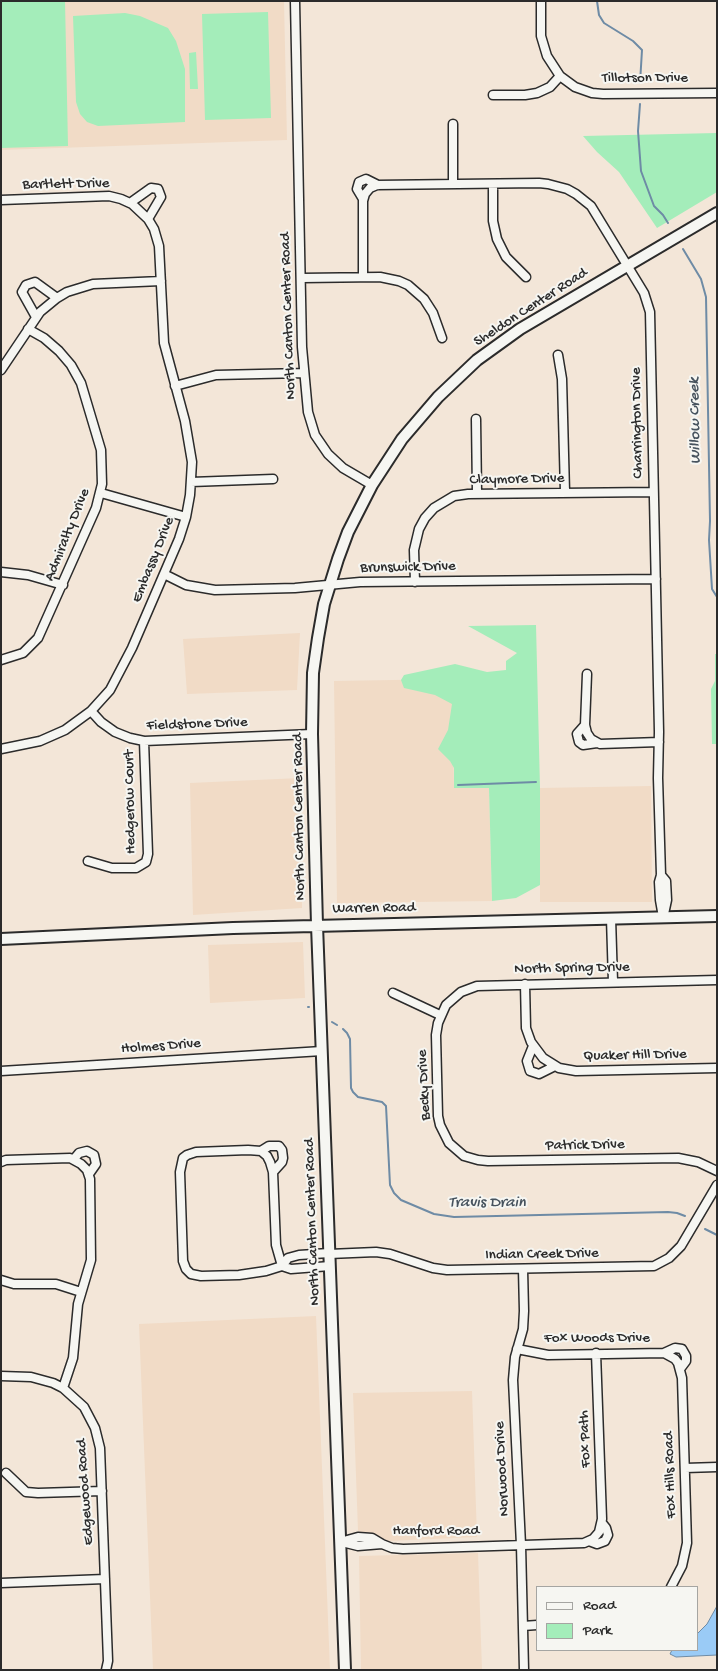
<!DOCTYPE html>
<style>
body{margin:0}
#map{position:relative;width:718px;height:1671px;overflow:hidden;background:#f3e6d8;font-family:"Gochi Hand",sans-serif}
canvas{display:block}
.frame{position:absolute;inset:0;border:2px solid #2b2b2b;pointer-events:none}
.legend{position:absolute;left:536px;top:1586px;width:162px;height:65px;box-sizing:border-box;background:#f6f6f2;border:1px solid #a5a5a2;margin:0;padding:6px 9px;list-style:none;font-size:15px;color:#2b2b2b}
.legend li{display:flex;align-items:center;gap:10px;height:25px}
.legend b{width:25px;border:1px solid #a5a5a2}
</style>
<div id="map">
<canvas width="718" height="1671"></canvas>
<div class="frame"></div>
<ul class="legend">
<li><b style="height:6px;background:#f6f6f2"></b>Road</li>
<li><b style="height:14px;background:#a4edba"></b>Park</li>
</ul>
</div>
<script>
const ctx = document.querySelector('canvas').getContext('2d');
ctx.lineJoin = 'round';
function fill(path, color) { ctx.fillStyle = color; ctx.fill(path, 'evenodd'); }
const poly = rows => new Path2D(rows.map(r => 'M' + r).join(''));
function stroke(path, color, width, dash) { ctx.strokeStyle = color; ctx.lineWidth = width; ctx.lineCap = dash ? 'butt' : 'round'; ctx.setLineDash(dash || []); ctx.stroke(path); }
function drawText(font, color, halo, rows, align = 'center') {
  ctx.font = font + ' "Gochi Hand",sans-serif'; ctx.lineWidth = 4; ctx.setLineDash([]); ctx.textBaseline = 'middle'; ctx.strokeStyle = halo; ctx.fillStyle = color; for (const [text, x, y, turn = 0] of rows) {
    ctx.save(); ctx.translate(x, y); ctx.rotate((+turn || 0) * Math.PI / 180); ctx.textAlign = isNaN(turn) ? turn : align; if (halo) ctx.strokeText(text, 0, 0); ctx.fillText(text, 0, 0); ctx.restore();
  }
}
fill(poly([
 [1,1,284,1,287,140,1,150],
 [300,633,297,690,187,694,183,639],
 [452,679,454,788,489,787,492,901,337,903,334,681],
 [300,778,302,908,193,915,190,783],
 [651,786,652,902,540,902,540,788],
 [303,942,305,998,210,1003,208,945],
 [316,1316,330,1670,153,1670,139,1324],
 [472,1391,477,1537,388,1541,358,1531,353,1393],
 [478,1553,482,1670,361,1670,359,1556]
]), '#f1dbc6');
fill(poly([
 [1,1,65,1,68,146,1,148],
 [268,12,271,118,205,120,202,14],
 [125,13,140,16,168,28,176,41,185,69,185,122,98,126,87,122,80,114,76,102,73,16],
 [196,52,198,89,190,89,189,53],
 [717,133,717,192,657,228,619,172,597,152,583,136],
 [536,625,540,788,540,885,516,898,492,901,489,788,454,788,454,768,450,761,438,749,448,730,452,704,435,695,404,688,401,680,404,675,455,664,487,672,506,670,506,661,517,653,468,626],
 [715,654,717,654,717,744,712,744,711,689,715,681]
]), '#a4edba');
const water = poly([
 [717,1606,717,1655,676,1657,670,1654,672,1650,697,1650,697,1634,707,1624,717,1606]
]);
fill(water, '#9acbf6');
stroke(water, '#6e8ba5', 1);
stroke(poly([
 [597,1,599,15,604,23,633,41,642,50,640,83],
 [640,104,638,131,641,171,654,206,663,215,668,223],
 [683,249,701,279,706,297,710,521,709,540,712,589,717,597],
 [458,785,536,782],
 [308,1007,309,1007],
 [332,1022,337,1025],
 [343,1029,347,1033,350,1039,351,1088,353,1092,358,1097,382,1102,386,1106,390,1185,394,1193,401,1200,434,1214,454,1217,668,1212,677,1213,685,1216],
 [705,1229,717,1235]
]), '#6e8ba5', 2);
const street = poly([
 [295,1,302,347,308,412,315,435,328,454,343,468,372,485],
 [541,1,541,36,547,56,560,76,575,87,592,93,603,94,717,93],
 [493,95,525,95,537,93,550,87,560,76],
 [453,124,453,184],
 [493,184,493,221,497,239,506,257,526,277],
 [363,199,357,189,359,182,366,179,378,185],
 [1,200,109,196,121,199,132,204,148,219,154,229,159,246,164,343,185,421,192,462,190,495,186,517,179,539,132,648,110,690,91,711,65,730,40,741,1,749],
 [130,203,151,188,158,189,161,197,148,219],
 [363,277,363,201,365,194,370,188,377,185,539,183,548,184,567,189,576,194,591,206,644,293,650,312,659,732,658,778,661,875,659,882,660,900,663,917],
 [302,278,380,277,399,281,408,285,424,299,433,313,442,338],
 [36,317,22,292,26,285,35,282,57,298],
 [558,355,562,379,565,492],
 [1,370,40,312,57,298,67,292,93,284,161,281],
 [175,386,216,375,304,373],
 [476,419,477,493],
 [191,482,273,479],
 [101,493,186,517],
 [1,572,28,575,63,585],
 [164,574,186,585,215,590,295,588,360,582,656,579],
 [415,582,414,550,419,529,425,518,434,508,454,496,468,494,653,492],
 [1,660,23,653,38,638,96,508,102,484,101,450,81,383,71,365,59,351,44,338,28,329],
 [587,674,585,725,587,733,591,739,600,744,659,742],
 [91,711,101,722,115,732,130,738,144,741,312,734],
 [585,725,577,734,579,742,583,745,597,743],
 [88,861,112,868,136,868,146,862,148,854,144,741],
 [661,875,666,881,667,900,664,914],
 [611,918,613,982],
 [717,980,477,986,461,992,446,1005,438,1023,436,1035,438,1116,440,1125,449,1143,464,1156,478,1160,488,1161,678,1158,698,1162,717,1171],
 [525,984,526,1028,531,1042,543,1058,559,1068,576,1071,717,1068],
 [393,993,440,1015],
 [533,1046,527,1061,530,1071,539,1074,555,1066],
 [1,1071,322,1051],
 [261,1151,269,1146,279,1146,282,1150,283,1158,282,1162,273,1172],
 [74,1159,79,1153,87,1151,94,1155,96,1164,89,1174],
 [1,1162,6,1160,70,1158,81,1164,87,1170,90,1179,91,1260,78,1304,73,1358,63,1388],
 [329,1254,376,1252,390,1254,433,1268,447,1270,654,1266,669,1258,681,1246,717,1185],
 [282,1266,276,1245,273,1172,270,1162,267,1156,261,1151,248,1150,196,1152,187,1155,183,1158,180,1172,183,1261,186,1269,191,1274,201,1276,239,1275,266,1271,282,1266,291,1269,330,1266],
 [282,1266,288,1258,299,1255,329,1253],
 [523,1269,524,1311,523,1329,515,1357,513,1380,521,1545,524,1670],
 [1,1280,14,1284,56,1284,81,1292],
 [517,1349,548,1355,664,1353,675,1359,678,1363,682,1378,687,1543,682,1566,671,1587],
 [664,1353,675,1348,682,1349,686,1356,686,1361,680,1369],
 [1,1376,31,1377,53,1383,63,1388,84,1407,95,1428,100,1448,108,1661,106,1670],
 [685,1468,717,1467],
 [6,1473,26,1492,38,1493,102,1491],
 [589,1541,597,1544,605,1541,608,1535,606,1528,602,1523],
 [340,1542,358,1537,372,1538,382,1544,392,1548,403,1549,584,1543,593,1539,599,1532,602,1519,596,1353],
 [342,1542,358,1546,382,1544],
 [1,1583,105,1579],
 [523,1626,537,1625]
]);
const secondary = poly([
 [1,939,233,928,717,916],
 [345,1670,317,925,312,734,313,673,318,638,324,604,338,559,348,532,372,485,402,439,438,397,477,360,520,329,717,213]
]);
stroke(street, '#2b2b2b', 11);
stroke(secondary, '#2b2b2b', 14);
stroke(street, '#f6f6f2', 8);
stroke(secondary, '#f6f6f2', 10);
drawText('15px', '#2b2b2b', '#f6f6f2', [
 ["Tillotson Drive",645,79],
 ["Bartlett Drive",66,185,-1],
 ["Sheldon Center Road",531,308,-33],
 ["North Canton Center Road",289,316,-92],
 ["Charrington Drive",638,423,-91],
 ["Claymore Drive",517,480,-1],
 ["Admiralty Drive",68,535,-68],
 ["Embassy Drive",154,560,-68],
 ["Brunswick Drive",408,568,-1],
 ["Fieldstone Drive",197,725,-2],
 ["Hedgerow Court",131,802,-91],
 ["North Canton Center Road",300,817,-91],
 ["Warren Road",374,909,-1],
 ["North Spring Drive",572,969,-1],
 ["Holmes Drive",161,1047,-4],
 ["Quaker Hill Drive",635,1056,-1],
 ["Becky Drive",425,1085,-93],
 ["Patrick Drive",585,1146,-1],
 ["North Canton Center Road",313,1222,-92],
 ["Indian Creek Drive",542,1255,-1],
 ["Fox Woods Drive",597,1339],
 ["Fox Path",586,1439,-92],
 ["Norwood Drive",503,1469,-93],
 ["Fox Hills Road",671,1475,-92],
 ["Edgewood Road",86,1492,-94],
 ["Hanford Road",436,1532]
]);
drawText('italic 16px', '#47535e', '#f6f6f2', [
 ["Willow Creek",696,421,-91],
 ["Travis Drain",487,1204]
]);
</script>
